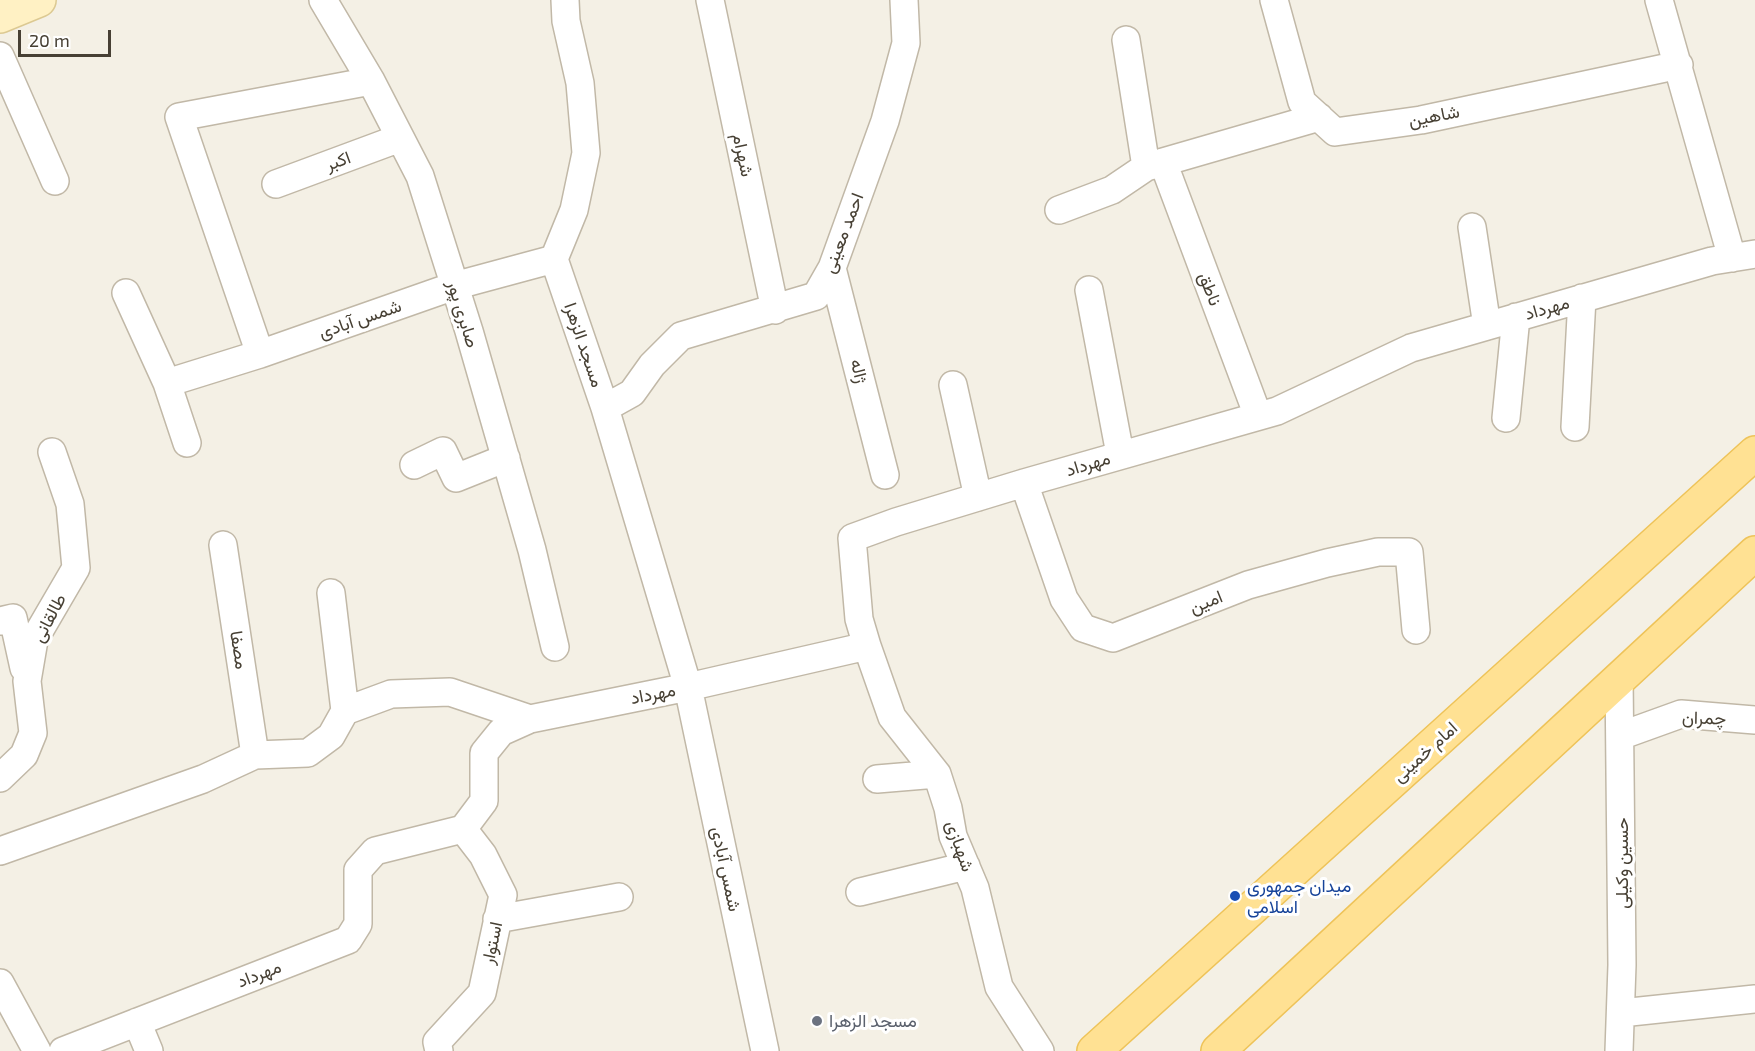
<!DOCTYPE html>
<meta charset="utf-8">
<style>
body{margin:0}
#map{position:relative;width:1755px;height:1051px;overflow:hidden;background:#f4f0e5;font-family:"Exo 2",sans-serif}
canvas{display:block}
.scale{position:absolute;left:18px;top:30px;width:93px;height:27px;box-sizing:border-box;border:3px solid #474034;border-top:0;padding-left:8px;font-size:18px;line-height:21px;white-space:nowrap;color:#474034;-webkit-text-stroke:4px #fff;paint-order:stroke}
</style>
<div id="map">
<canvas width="1755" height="1051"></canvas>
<div class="scale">20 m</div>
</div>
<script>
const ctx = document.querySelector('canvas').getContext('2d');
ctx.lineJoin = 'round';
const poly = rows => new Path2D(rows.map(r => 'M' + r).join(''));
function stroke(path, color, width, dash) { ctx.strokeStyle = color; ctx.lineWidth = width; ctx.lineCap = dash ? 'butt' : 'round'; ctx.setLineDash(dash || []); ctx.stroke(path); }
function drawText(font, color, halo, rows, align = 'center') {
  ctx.font = font + ' "Exo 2",Vazirmatn,sans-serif'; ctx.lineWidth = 6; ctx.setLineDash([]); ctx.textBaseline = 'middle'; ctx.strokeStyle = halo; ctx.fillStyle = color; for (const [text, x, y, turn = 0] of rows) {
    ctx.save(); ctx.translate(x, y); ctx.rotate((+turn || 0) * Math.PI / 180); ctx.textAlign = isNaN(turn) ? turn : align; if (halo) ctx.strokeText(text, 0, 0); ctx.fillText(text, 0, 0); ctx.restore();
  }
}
const street = poly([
 [323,0,371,81,420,176,469,331,532,550,555,647],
 [565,0,566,21,580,83,586,153,574,210,554,259,605,408,688,687,765,1051],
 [710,0,775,310],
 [1274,0,1302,102,1335,132,1421,120,1679,65],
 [1659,0,1732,258],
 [1126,40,1146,167],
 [0,56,55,181],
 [1163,162,1258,416],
 [276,184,400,138],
 [1059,210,1112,190,1146,167,1319,117],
 [1472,227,1487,326],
 [832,268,885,475],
 [1089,290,1120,454],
 [126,293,167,383,187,443],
 [260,354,179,117,371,81],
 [167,383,260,354,454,286,554,259],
 [953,385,978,497],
 [605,408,632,393,652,365,681,336,816,296,832,268,885,121,906,43,904,0],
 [1506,418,1516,317],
 [1575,427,1582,298],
 [414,465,443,451,456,478,506,458],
 [1024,483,1064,599,1083,628,1113,638,1248,585,1327,563,1378,552,1409,552,1416,630],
 [223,545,255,755],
 [331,593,345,711],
 [0,621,13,618,24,668],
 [867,646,892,717,937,774,948,808,953,836,975,888,999,987,1040,1051],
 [1620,736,1681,714,1755,720],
 [0,778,24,755,33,733,27,681,34,640,76,568,70,504,52,452],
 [877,779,937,774],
 [0,851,203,779,255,755,308,753,331,736,345,711,391,694,450,692,530,719],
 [860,892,966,866],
 [497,919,619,897],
 [0,983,37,1051],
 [1621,1013,1755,999],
 [137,1022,149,1051],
 [63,1051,348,940,358,924,358,870,375,851,463,829,484,801,484,753,501,732,530,719,688,687,867,646,859,619,852,538,896,522,1024,483,1277,411,1411,348,1712,261,1755,254],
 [439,1051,437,1042,482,993,503,895,483,855,463,829],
 [1619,1051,1622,965,1619,676]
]);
const secondary = poly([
 [0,16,39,0]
]);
const primary = poly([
 [1094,1051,1755,453],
 [1218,1051,1755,553]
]);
stroke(street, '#c1b8a7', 30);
stroke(secondary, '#dcc992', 36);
stroke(primary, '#eec359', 36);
stroke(street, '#fff', 27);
stroke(secondary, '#fff1c4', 33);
stroke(primary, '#ffe193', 33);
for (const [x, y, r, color] of [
 [1235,896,6,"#1a4fb4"],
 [817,1021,6,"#6b7280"]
]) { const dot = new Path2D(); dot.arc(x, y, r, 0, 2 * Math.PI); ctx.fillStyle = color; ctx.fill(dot); stroke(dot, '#fff', 2); }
drawText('18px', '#474034', '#fff', [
 ["شاهین",1434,116,-11],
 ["شهرام",743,155,78],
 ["اکبر",338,161,-20],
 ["احمد معینی",843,233,-69],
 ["ناطق",1210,289,69],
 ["مهرداد",1547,308,-16],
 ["صابری پور",463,314,73],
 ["شمس آبادی",360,319,-19],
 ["مسجد الزهرا",584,345,71],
 ["ژاله",859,371,76],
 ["مهرداد",1088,464,-17],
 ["امین",1206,602,-22],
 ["طالقانی",49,618,-62],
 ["مصفا",239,650,81],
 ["مهرداد",653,694,-11],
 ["چمران",1704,718,1],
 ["امام خمینی",1425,752,-42],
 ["شهبازی",960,846,71],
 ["حسین وکیلی",1622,863,-90],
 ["شمس آبادی",726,869,78],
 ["استوار",492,943,-78],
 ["مهرداد",259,974,-21]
]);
drawText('18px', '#164399', '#fff', [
 ["میدان جمهوری",1247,886],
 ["اسلامی",1247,907]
], 'left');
drawText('18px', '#5b616d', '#fff', [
 ["مسجد الزهرا",829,1021]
], 'left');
</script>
